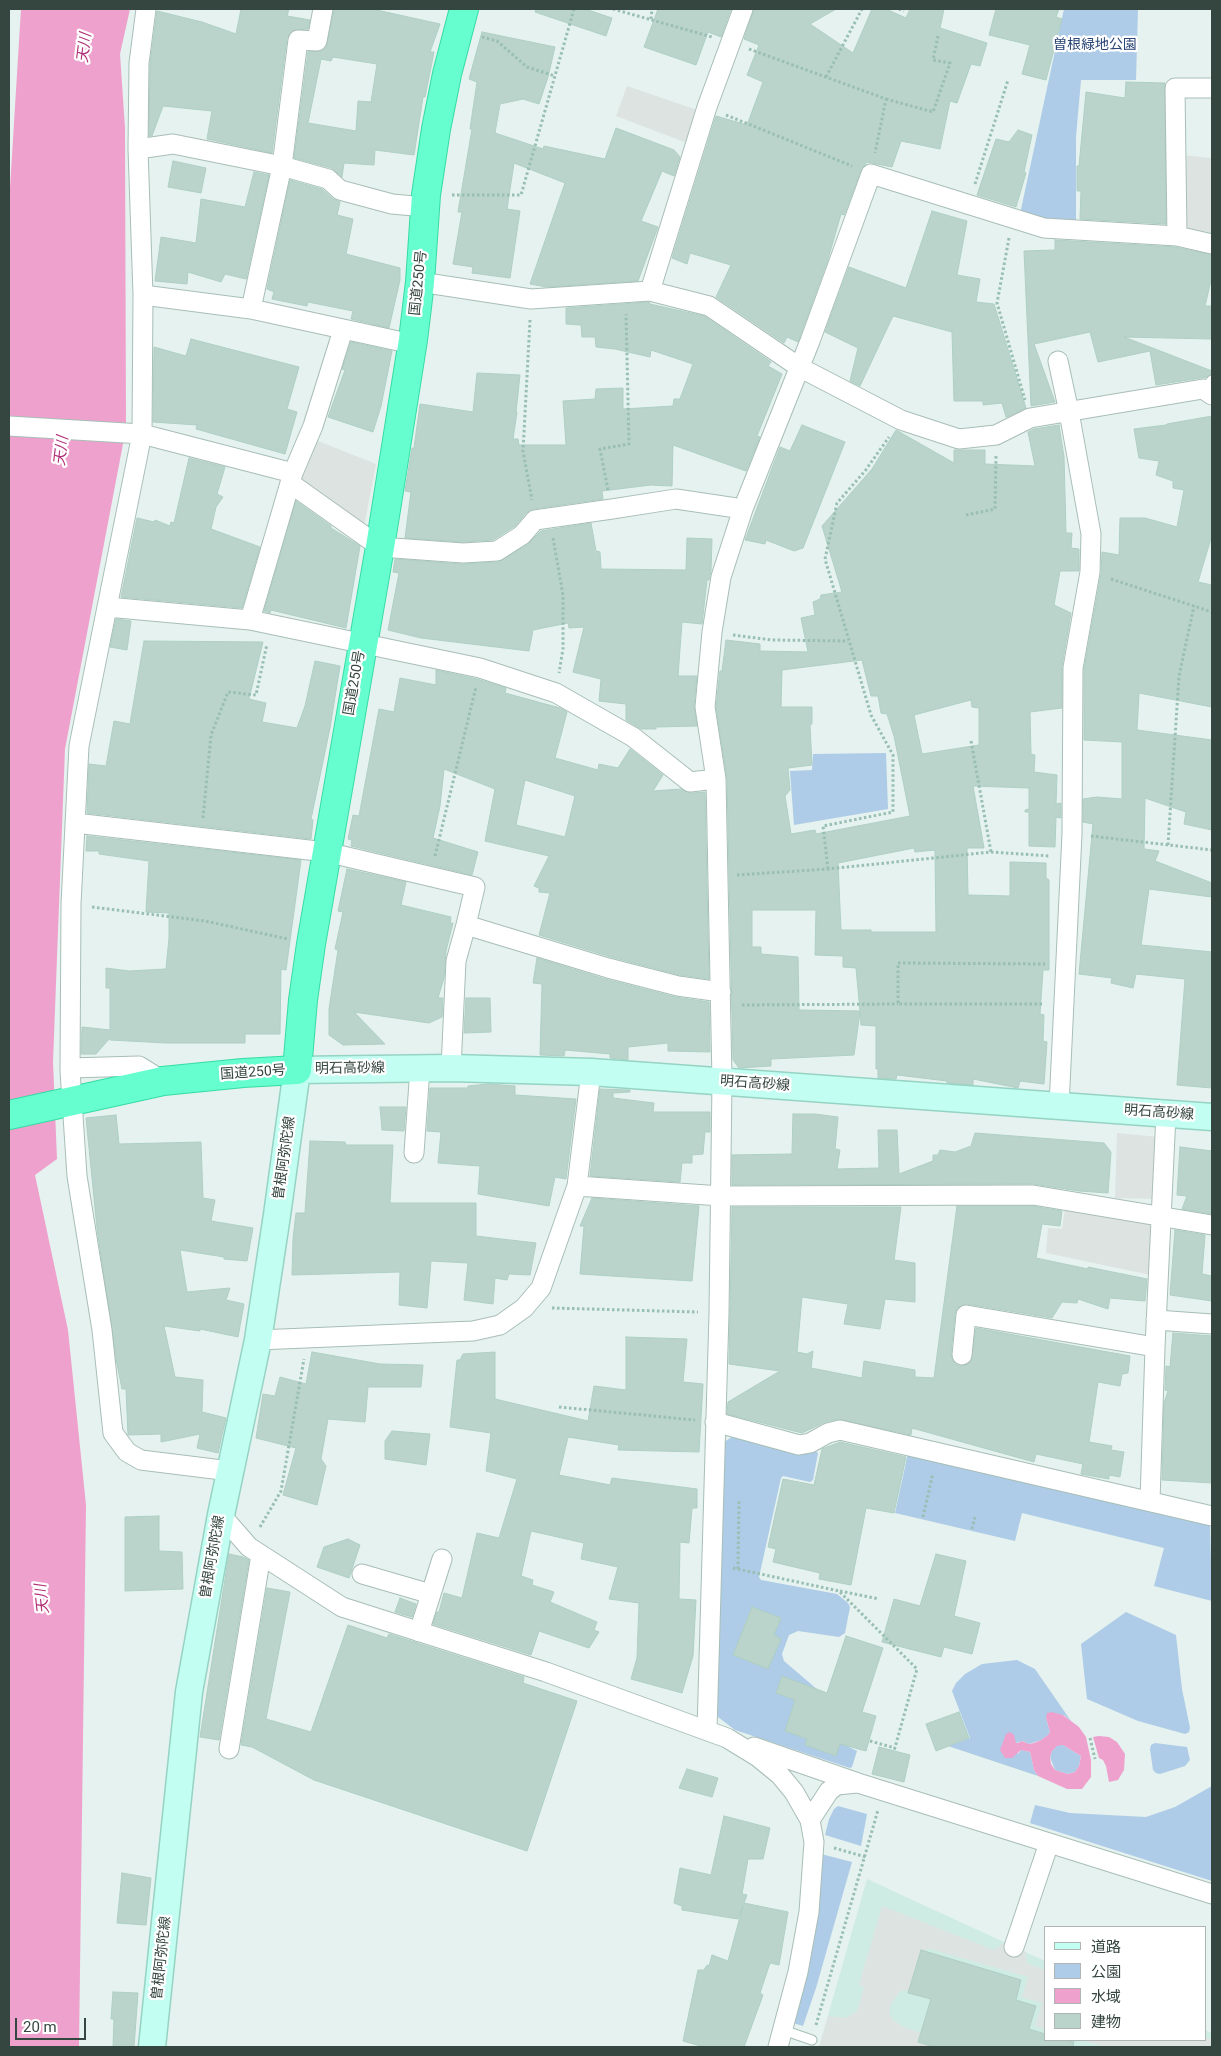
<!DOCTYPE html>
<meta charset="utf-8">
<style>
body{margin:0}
#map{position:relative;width:1221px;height:2056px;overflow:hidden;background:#e5f2ef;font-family:Roboto,"Noto Sans JP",sans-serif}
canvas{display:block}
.frame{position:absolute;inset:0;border:10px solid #35453f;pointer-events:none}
.legend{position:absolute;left:1044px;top:1926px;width:162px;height:115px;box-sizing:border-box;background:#fff;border:1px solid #aeb5b2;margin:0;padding:6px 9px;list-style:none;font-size:15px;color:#35453f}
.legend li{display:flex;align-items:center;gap:10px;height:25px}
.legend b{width:25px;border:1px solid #aeb5b2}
.scale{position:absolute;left:15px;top:2018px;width:71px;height:22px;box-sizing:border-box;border:2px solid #35453f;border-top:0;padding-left:6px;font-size:15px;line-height:18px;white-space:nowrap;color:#35453f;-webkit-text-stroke:4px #fff;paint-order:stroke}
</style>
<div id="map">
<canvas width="1221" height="2056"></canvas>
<div class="frame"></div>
<ul class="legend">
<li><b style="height:6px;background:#c3fef2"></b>道路</li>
<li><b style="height:14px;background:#aecce7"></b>公園</li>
<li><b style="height:14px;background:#efa1cd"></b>水域</li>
<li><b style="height:14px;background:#bbd4cb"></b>建物</li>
</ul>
<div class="scale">20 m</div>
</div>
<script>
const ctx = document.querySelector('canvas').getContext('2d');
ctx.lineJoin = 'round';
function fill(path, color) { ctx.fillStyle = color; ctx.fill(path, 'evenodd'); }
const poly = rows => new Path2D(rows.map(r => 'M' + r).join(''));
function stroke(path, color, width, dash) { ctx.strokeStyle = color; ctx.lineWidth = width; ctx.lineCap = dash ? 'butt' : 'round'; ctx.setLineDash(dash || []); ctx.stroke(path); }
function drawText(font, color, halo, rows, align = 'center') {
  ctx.font = font + ' Roboto,"Noto Sans JP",sans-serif'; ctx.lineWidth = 4.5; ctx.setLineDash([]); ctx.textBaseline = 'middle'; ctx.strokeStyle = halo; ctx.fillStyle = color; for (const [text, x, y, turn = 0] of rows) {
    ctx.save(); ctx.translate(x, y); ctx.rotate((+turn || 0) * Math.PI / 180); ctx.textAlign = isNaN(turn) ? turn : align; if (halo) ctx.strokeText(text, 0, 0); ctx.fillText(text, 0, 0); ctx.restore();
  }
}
fill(poly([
 [867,1879,1045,1961,1045,2040,1205,2040,1205,2030,1212,2033,1212,2047,819,2047]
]), '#cfece4');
fill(poly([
 [1064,9,1138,9,1136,80,1081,80,1076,137,1076,222,1044,222,1020,214],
 [886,753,888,809,794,825,790,771,812,770,813,754],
 [735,1435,814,1450,818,1453,813,1480,810,1482,783,1476,781,1478,759,1577,761,1580,837,1594,848,1603,850,1607,845,1633,839,1637,798,1631,789,1635,782,1654,784,1661,825,1696,849,1747,857,1751,852,1767,850,1768,735,1730,718,1717,718,1572,724,1442],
 [908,1453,1210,1524,1212,1601,1154,1586,1164,1548,1022,1513,1015,1541,895,1513],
 [1126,1612,1176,1635,1182,1689,1190,1728,1189,1732,1185,1734,1138,1721,1087,1699,1081,1644],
 [1017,1660,1035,1669,1071,1721,1064,1715,1046,1718,1050,1732,1048,1735,1041,1740,1029,1744,1023,1741,1016,1743,1018,1754,1021,1750,1030,1752,1034,1770,1038,1776,948,1746,970,1738,952,1691,956,1683,965,1674,982,1664],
 [1155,1743,1187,1747,1190,1760,1185,1766,1160,1774,1156,1773,1153,1770,1150,1749,1151,1745],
 [1057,1745,1063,1745,1081,1756,1079,1766,1075,1772,1068,1774,1055,1770,1050,1757,1052,1751],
 [1212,1786,1212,1881,1030,1823,1035,1805,1070,1813,1146,1817,1175,1807],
 [838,1806,867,1814,861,1846,825,1835,829,1819,834,1809],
 [821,1854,852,1862,816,1988,803,2026,793,2023]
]), '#aecce7');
fill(poly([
 [627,86,700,111,687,143,616,116],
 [1181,155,1212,158,1212,233,1181,228],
 [313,439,376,464,364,527,296,479],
 [1117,1133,1159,1137,1157,1199,1115,1198],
 [1065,1209,1156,1222,1151,1275,1046,1253,1048,1228,1062,1229],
 [882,1906,994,1950,1005,1942,1026,1952,1027,1963,1045,1970,1045,2029,1035,2026,1042,2003,1022,1997,1028,1977,927,1948,914,1990,900,1991,890,2006,890,2015,894,2021,903,2027,925,2034,924,2040,949,2047,819,2047,828,2016,846,2018,857,2011,864,1987,859,1985],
 [1205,2037,1212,2040,1212,2047,1106,2047,1081,2040,1205,2040]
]), '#dde3e1');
fill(poly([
 [21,9,130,9,120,54,125,128,126,428,65,749,53,1062,57,1159,35,1175,68,1330,86,1505,79,2047,9,2047,9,204],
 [1052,1712,1063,1715,1079,1727,1086,1737,1091,1760,1091,1777,1082,1789,1067,1789,1038,1776,1034,1770,1030,1752,1021,1750,1012,1758,1005,1758,1000,1750,1006,1734,1010,1732,1014,1735,1016,1743,1018,1743,1022,1741,1029,1744,1034,1743,1041,1740,1048,1735,1050,1732,1046,1718,1047,1713],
 [1063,1745,1081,1756,1079,1766,1075,1772,1068,1774,1055,1770,1051,1764,1050,1757,1052,1751,1057,1746],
 [1099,1736,1109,1737,1117,1742,1125,1754,1124,1770,1118,1780,1109,1782,1106,1766,1103,1760,1099,1758,1093,1737]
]), '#efa1cd');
const building = poly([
 [241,9,289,9,287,16,310,20,308,29,294,30,287,38,272,153,207,139,212,111,163,106,152,136,149,136,150,64,157,11,202,22,236,34,241,9],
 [334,9,372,9,440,24,430,52,434,52,425,97,423,97,414,155,375,150,374,165,344,163,342,177,331,168,294,158,308,52,321,51,326,48,334,9],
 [333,57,377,64,371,102,358,101,356,131,308,123,321,59,331,61,333,57],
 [536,9,585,9,612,18,606,36,535,12,536,9],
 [658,9,731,9,721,37,708,32,696,65,644,47,658,9],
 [754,9,836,9,810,24,853,53,872,9,886,9,906,18,910,9,944,9,940,28,987,43,980,66,971,64,957,103,950,101,940,149,901,141,892,167,867,162,861,170,844,215,841,214,828,259,798,342,787,337,784,343,716,297,731,265,690,253,687,264,672,258,716,116,747,125,763,82,747,75,759,45,744,39,754,9],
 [996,9,1059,9,1056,17,1062,19,1046,80,1022,74,1030,45,989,35,996,9],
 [482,32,555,47,548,77,539,104,523,99,500,104,495,133,543,149,544,146,605,159,616,128,674,150,680,157,674,176,662,171,641,221,658,227,638,281,547,287,530,284,565,183,514,163,507,209,520,211,510,278,472,273,473,267,453,264,462,212,458,212,472,129,470,129,477,82,469,79,482,32],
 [1126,82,1165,83,1166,224,1080,219,1081,191,1077,191,1077,166,1079,166,1086,92,1125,98,1126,82],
 [1018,130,1032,135,1024,172,1026,173,1016,207,977,195,996,139,1009,142,1018,130],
 [173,161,206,168,201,193,168,187,173,161],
 [254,172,269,175,246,279,225,274,221,282,188,272,187,284,155,281,161,237,196,243,201,199,245,207,254,172],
 [290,180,322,189,333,199,340,202,337,215,353,219,346,254,400,268,400,280,389,328,351,319,353,311,308,302,307,306,272,299,274,292,267,289,290,180],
 [932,211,967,221,957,275,980,279,976,302,994,304,1026,408,1009,416,1006,417,1002,403,983,405,983,401,954,401,952,332,893,316,860,386,850,381,858,348,825,332,849,267,906,288,932,211],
 [1055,240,1175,247,1212,255,1212,276,1205,306,1212,306,1212,339,1124,337,1212,371,1212,374,1207,377,1156,385,1150,351,1098,362,1090,332,1034,344,1055,402,1031,406,1024,251,1055,250,1055,240],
 [649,302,650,304,704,316,771,362,768,366,782,374,757,436,760,437,746,471,673,445,672,486,651,485,602,491,603,499,533,509,526,513,515,526,493,540,463,542,405,538,411,492,405,491,412,448,414,448,420,404,473,412,477,373,520,375,516,412,517,412,513,439,518,439,519,445,566,445,563,401,595,399,596,389,623,388,623,409,673,406,674,399,680,399,693,364,651,350,650,357,615,349,596,347,595,337,582,337,581,325,566,324,566,308,649,302],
 [191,339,299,367,287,409,297,412,285,454,196,429,197,425,153,422,154,347,186,356,191,339],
 [351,342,392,351,381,406,373,432,328,417,345,370,342,369,351,342],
 [1212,416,1212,535,1198,582,1212,585,1212,707,1139,693,1137,730,1212,740,1212,830,1184,824,1186,812,1145,798,1144,849,1159,851,1155,861,1212,883,1212,897,1149,889,1141,945,1212,952,1212,1088,1177,1085,1185,979,1136,974,1133,988,1111,983,1112,978,1079,974,1093,824,1083,822,1083,799,1097,797,1122,799,1122,742,1084,740,1084,669,1101,574,1102,552,1119,555,1120,518,1145,518,1177,527,1184,490,1173,488,1173,481,1156,475,1159,461,1139,458,1134,429,1166,425,1167,424,1212,416],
 [802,425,845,442,803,548,794,551,766,540,765,544,745,540,780,447,790,451,802,425],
 [1059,425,1064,457,1066,533,1072,533,1071,548,1079,549,1079,571,1060,571,1054,605,1071,613,1062,666,1062,708,1030,712,1031,754,1035,755,1034,772,1057,775,1056,804,1061,803,1061,818,1056,817,1055,847,1029,846,1029,812,1025,812,1025,810,1029,809,1029,788,973,786,984,848,967,848,968,895,1010,896,1010,862,1046,863,1046,878,1049,880,1049,970,1043,970,1040,1014,1044,1015,1043,1041,1047,1042,1044,1084,1020,1081,1018,1088,973,1079,973,1085,947,1083,947,1081,897,1075,896,1079,878,1078,878,1069,876,1069,876,1026,861,1025,860,1012,854,1055,771,1059,771,1066,739,1068,733,1060,727,779,716,707,720,671,722,671,726,640,760,644,760,651,808,652,801,618,815,615,813,602,820,599,821,595,842,592,822,526,872,469,896,430,954,463,954,450,985,450,985,464,1035,466,1028,432,1034,429,1059,425],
 [862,660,871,696,878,696,881,713,887,714,894,736,910,816,816,834,815,830,791,834,785,796,790,790,788,768,812,765,810,725,812,724,812,707,781,707,782,670,862,660],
 [971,700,972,707,979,708,979,745,922,754,914,715,971,700],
 [914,848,915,852,935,850,936,932,871,932,871,930,841,930,838,863,914,848],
 [752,910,816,910,815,955,843,956,843,967,856,968,860,1011,799,1010,798,957,761,954,761,947,752,947,752,910],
 [189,458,225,467,217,494,223,497,216,507,211,529,260,547,242,608,121,597,137,518,154,522,155,520,170,526,171,522,174,523,189,458],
 [296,501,331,526,331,528,360,546,346,628,271,610,270,613,264,611,296,501],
 [591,523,596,551,600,552,601,569,686,570,687,538,712,539,711,571,709,580,707,580,702,624,682,622,678,676,697,676,694,706,697,726,656,727,656,729,641,729,626,720,626,704,599,701,601,679,573,672,584,627,569,628,568,623,533,630,529,651,421,638,388,630,399,573,393,572,395,559,462,564,498,562,528,544,541,531,591,523],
 [116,619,131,621,127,650,110,647,116,619],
 [144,641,263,642,249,699,266,703,262,722,297,728,305,706,315,661,340,666,330,728,311,819,313,820,311,839,87,813,89,764,106,766,114,721,130,724,144,641],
 [436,670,477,679,506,688,505,693,560,708,567,712,555,758,598,770,599,764,618,768,630,749,663,775,653,791,681,789,691,793,705,792,709,979,680,975,611,957,539,935,550,893,539,892,539,888,534,886,549,856,485,841,495,789,444,769,440,806,433,838,478,852,472,875,351,846,352,840,348,839,353,815,359,816,379,709,394,712,400,678,436,685,436,670],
 [525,780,575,796,565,837,516,825,525,780],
 [87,836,301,860,286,970,281,969,280,1034,245,1034,245,1043,166,1043,110,1040,110,1038,96,1054,81,1054,82,1027,110,1030,110,988,106,988,106,968,129,971,166,969,169,938,169,913,146,912,149,861,99,854,99,851,86,851,87,836],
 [347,869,406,882,401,905,451,917,450,923,453,923,446,951,444,978,438,998,443,998,442,1017,429,1023,354,1012,385,1044,343,1045,329,1035,329,1009,338,950,335,949,343,912,338,911,347,869],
 [537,958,605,979,675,997,709,1002,710,1052,668,1051,668,1043,628,1047,628,1060,610,1058,610,1054,565,1050,564,1056,540,1055,542,984,533,983,537,958],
 [466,998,490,998,491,1032,464,1033,466,998],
 [489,1084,515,1086,515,1095,576,1099,566,1179,555,1177,549,1206,478,1194,480,1166,438,1163,441,1132,427,1131,430,1088,468,1088,468,1086,489,1084],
 [600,1089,630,1090,630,1092,613,1093,613,1098,654,1103,653,1112,710,1112,710,1132,705,1132,703,1154,692,1155,692,1163,682,1163,680,1182,590,1176,600,1089],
 [380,1107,406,1107,404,1131,382,1130,380,1107],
 [793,1114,815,1114,838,1117,835,1149,840,1150,837,1169,879,1168,878,1130,897,1130,899,1174,933,1161,933,1155,938,1155,940,1150,955,1152,971,1146,975,1133,1104,1143,1111,1152,1108,1193,1079,1191,1033,1184,732,1185,732,1155,792,1154,793,1114],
 [116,1115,119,1144,201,1142,203,1198,215,1200,211,1221,253,1228,247,1261,224,1259,224,1257,180,1250,187,1292,230,1288,226,1300,244,1304,238,1337,200,1329,200,1331,164,1326,175,1377,203,1380,202,1412,226,1418,218,1453,197,1448,200,1434,161,1442,161,1434,128,1435,126,1389,122,1389,116,1359,97,1228,86,1118,116,1115],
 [310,1141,345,1142,346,1145,393,1145,390,1203,476,1203,476,1236,536,1243,530,1275,509,1274,507,1280,495,1278,493,1304,464,1300,468,1263,431,1261,427,1308,399,1305,400,1272,292,1275,293,1239,296,1213,305,1213,310,1141],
 [1180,1147,1212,1151,1212,1214,1182,1209,1187,1196,1177,1195,1180,1147],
 [592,1198,699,1206,692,1281,580,1274,584,1226,580,1226,592,1198],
 [957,1206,1032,1206,1062,1211,1060,1226,1042,1224,1036,1258,1088,1269,1088,1267,1147,1279,1145,1301,1110,1298,1108,1309,1078,1299,1077,1303,1062,1302,1052,1318,967,1304,957,1308,955,1314,951,1354,955,1364,960,1366,966,1365,971,1361,976,1328,1130,1356,1128,1373,1122,1374,1120,1386,1098,1382,1089,1442,1112,1446,1111,1450,1124,1452,1120,1477,1109,1475,1109,1479,1081,1474,1083,1464,1036,1454,1034,1462,912,1428,911,1435,838,1419,825,1422,802,1433,727,1414,728,1402,780,1371,729,1364,732,1207,901,1207,894,1260,915,1263,915,1302,885,1299,880,1329,844,1324,848,1304,802,1297,797,1352,807,1354,813,1351,811,1368,862,1378,864,1361,915,1370,915,1377,934,1378,957,1206],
 [1175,1230,1205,1235,1202,1274,1212,1276,1212,1301,1170,1295,1175,1230],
 [1173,1333,1212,1336,1212,1483,1162,1480,1164,1403,1168,1391,1165,1390,1166,1368,1166,1366,1170,1367,1173,1333],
 [626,1337,687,1339,683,1382,703,1384,699,1452,618,1450,619,1445,568,1437,559,1475,610,1485,612,1478,697,1489,697,1508,692,1508,689,1543,680,1542,679,1599,696,1600,693,1656,682,1693,631,1679,637,1658,639,1603,609,1599,618,1567,581,1559,584,1543,531,1531,521,1576,533,1580,532,1585,554,1592,550,1602,597,1622,594,1630,599,1632,589,1648,539,1631,531,1655,433,1624,437,1612,439,1612,444,1593,462,1598,477,1533,499,1538,517,1479,486,1471,491,1433,450,1427,457,1360,460,1360,463,1354,495,1352,495,1399,588,1421,594,1386,626,1390,626,1337],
 [312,1352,380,1364,423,1365,421,1387,368,1387,365,1422,328,1419,321,1459,326,1466,317,1505,283,1495,296,1448,256,1438,263,1394,275,1396,280,1377,306,1384,312,1352],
 [392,1431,430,1434,426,1465,385,1459,385,1441,392,1431],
 [840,1442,906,1457,894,1513,866,1508,851,1585,819,1579,820,1573,773,1562,776,1549,768,1547,783,1479,814,1485,822,1449,840,1442],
 [159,1516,159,1551,182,1552,183,1589,125,1591,125,1517,159,1516],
 [348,1539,360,1545,349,1578,317,1567,324,1547,348,1539],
 [229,1554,243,1557,249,1560,219,1740,200,1737,229,1554],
 [936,1554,966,1561,954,1616,980,1623,972,1654,944,1647,941,1657,882,1642,894,1599,920,1606,936,1554],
 [267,1588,290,1592,266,1719,311,1732,348,1625,387,1638,389,1634,524,1677,523,1683,577,1701,527,1851,314,1780,252,1747,241,1745,267,1588],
 [400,1598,416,1604,412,1617,395,1612,400,1598],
 [752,1607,781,1618,774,1635,781,1639,768,1669,733,1655,752,1607],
 [846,1636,883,1648,862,1712,876,1716,866,1751,840,1744,836,1756,805,1745,807,1739,785,1731,795,1700,776,1693,782,1676,827,1693,846,1636],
 [959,1712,969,1738,936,1751,926,1724,959,1712],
 [879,1747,910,1755,904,1782,872,1774,879,1747],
 [687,1769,718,1778,712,1797,679,1788,687,1769],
 [724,1816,770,1828,763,1859,748,1859,742,1894,747,1895,744,1903,788,1912,779,1965,770,1963,760,1993,763,1995,744,2047,704,2047,683,2041,698,1970,704,1970,707,1965,709,1966,712,1955,728,1961,743,1906,738,1919,682,1910,682,1906,674,1903,680,1868,711,1875,724,1816],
 [122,1873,151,1878,146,1925,117,1923,122,1873],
 [921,1950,1021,1980,1016,2000,1036,2006,1029,2029,1045,2034,1045,2040,1065,2040,1074,2042,1073,2047,934,2047,918,2042,931,1999,908,1993,921,1950],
 [113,1992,138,1993,134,2047,113,2047,114,2019,111,2019,113,1992]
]);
fill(building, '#bbd4cb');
stroke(building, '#aecfc3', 1);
const lane = poly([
 [1203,389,1212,380],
 [783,2030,812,2040]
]);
const street = poly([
 [146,9,139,63,138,149,143,295,142,434,79,746,71,904,70,1071,77,1176,102,1330,113,1433,127,1452,141,1460,230,1471],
 [138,149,173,144,282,166,328,179,340,190,392,204,425,207],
 [1177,236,1175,88,1212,88],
 [420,282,531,299,650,291,709,306,799,367,901,420,959,439,996,435,1030,418,1203,389,1212,395],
 [650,291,707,107,743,9],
 [143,295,251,309,412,344],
 [251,309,282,166,298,40,317,41,323,9],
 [1058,361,1069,412,1091,534,1090,572,1073,668,1072,834,1059,1106],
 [9,426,142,434,293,473],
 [290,483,380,547,463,553,497,551,522,535,535,520,612,509,676,499,743,509],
 [107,607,250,620,480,668,556,693,633,737,690,782,716,779],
 [250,620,293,473,313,426,343,330],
 [75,823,326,852,475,887,466,925,608,968,678,986,721,992],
 [70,1068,139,1066,163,1081],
 [451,1068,456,961,466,925],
 [414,1153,420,1068],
 [577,1186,591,1072],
 [1156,1320,1212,1324],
 [258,1340,473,1331,500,1325,524,1308,541,1288,577,1186,721,1196,1033,1195,1212,1225],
 [962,1355,966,1315,1155,1347],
 [715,1422,799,1445,810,1443,828,1433,840,1430,1212,1516],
 [1150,1501,1155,1347,1166,1114],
 [221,1515,249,1547,342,1607,546,1672,727,1738,758,1757,780,1775,794,1792,810,1820,814,1842,809,1912,798,1972,778,2047],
 [362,1574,431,1594],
 [419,1632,442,1559],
 [707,1730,719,1313,722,1081,716,779,705,707,712,632,721,577,743,509,810,341,871,174,1044,228,1177,236,1212,244],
 [754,1747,858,1783,1212,1894],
 [229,1749,261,1555],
 [810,1820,829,1791,837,1785,857,1783],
 [1014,1947,1049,1843]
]);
const secondary = poly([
 [152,2047,189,1692,221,1515,258,1340,277,1215,297,1070,451,1068,591,1072,1212,1117]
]);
const highway = poly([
 [9,1115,163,1081,243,1073,297,1070,303,1000,311,944,380,547,413,340,420,282,426,195,436,129,447,74,464,9]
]);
stroke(lane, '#a8beb7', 11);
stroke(street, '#a8beb7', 21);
stroke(secondary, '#95d3c3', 29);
stroke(highway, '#35dca3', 30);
stroke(poly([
 [613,9,712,37],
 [899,9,904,11],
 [651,19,652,9],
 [482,37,497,41,527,67,555,76],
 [749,49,886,99,875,153],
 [826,77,862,9],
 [886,99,933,112,950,63,933,60,938,36],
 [726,115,852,166],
 [975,184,1008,80],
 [452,195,521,195,574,9],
 [1009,238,997,303,1025,400],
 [530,320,523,451,532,500],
 [608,490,600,449,629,444,626,314],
 [966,515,995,509,996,455],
 [553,538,563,595,563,649,559,673],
 [1111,579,1212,612],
 [733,635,772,640,848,641],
 [971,741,991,852],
 [203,818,211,735,228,692,256,695,267,644],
 [1091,836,1212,850],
 [1168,845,1179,676,1194,606],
 [435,856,476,687],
 [828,869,823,826,893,812,893,755,871,715,825,559,837,503,865,471,889,437],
 [737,875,828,869,991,852,1050,856],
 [92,907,205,921,288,939],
 [1042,1004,898,1004,898,963,1045,964],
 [742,1005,898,1004],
 [552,1308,698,1312],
 [559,1407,695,1420],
 [923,1517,933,1473],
 [260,1527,281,1491,304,1359],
 [972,1529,975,1517],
 [733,1568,839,1591,917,1669,894,1751],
 [738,1569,739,1500],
 [840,1591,879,1599],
 [1090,1738,1095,1759],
 [870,1741,895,1748],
 [834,1848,866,1857],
 [816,2025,878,1810]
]), '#99bfb3', 3, [2.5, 2.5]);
stroke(lane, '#fff', 9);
stroke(street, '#fff', 19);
stroke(secondary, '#c3fef2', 26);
stroke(highway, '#66fdcf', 28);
drawText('14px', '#294476', '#fff', [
 ["曽根緑地公園",1095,45]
]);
drawText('14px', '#35453f', '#fff', [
 ["国道250号",419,283,-84],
 ["国道250号",355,683,-80],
 ["明石高砂線",350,1069,-1],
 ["国道250号",253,1073,-4],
 ["明石高砂線",755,1084,4],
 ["明石高砂線",1159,1113,4],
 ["曽根阿弥陀線",285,1158,-82],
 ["曽根阿弥陀線",213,1557,-80],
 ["曽根阿弥陀線",162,1958,-84]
]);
drawText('italic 15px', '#b02f76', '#fff', [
 ["天川",85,48,-83],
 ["天川",62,451,-83],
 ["天川",43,1599,-96]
]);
</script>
